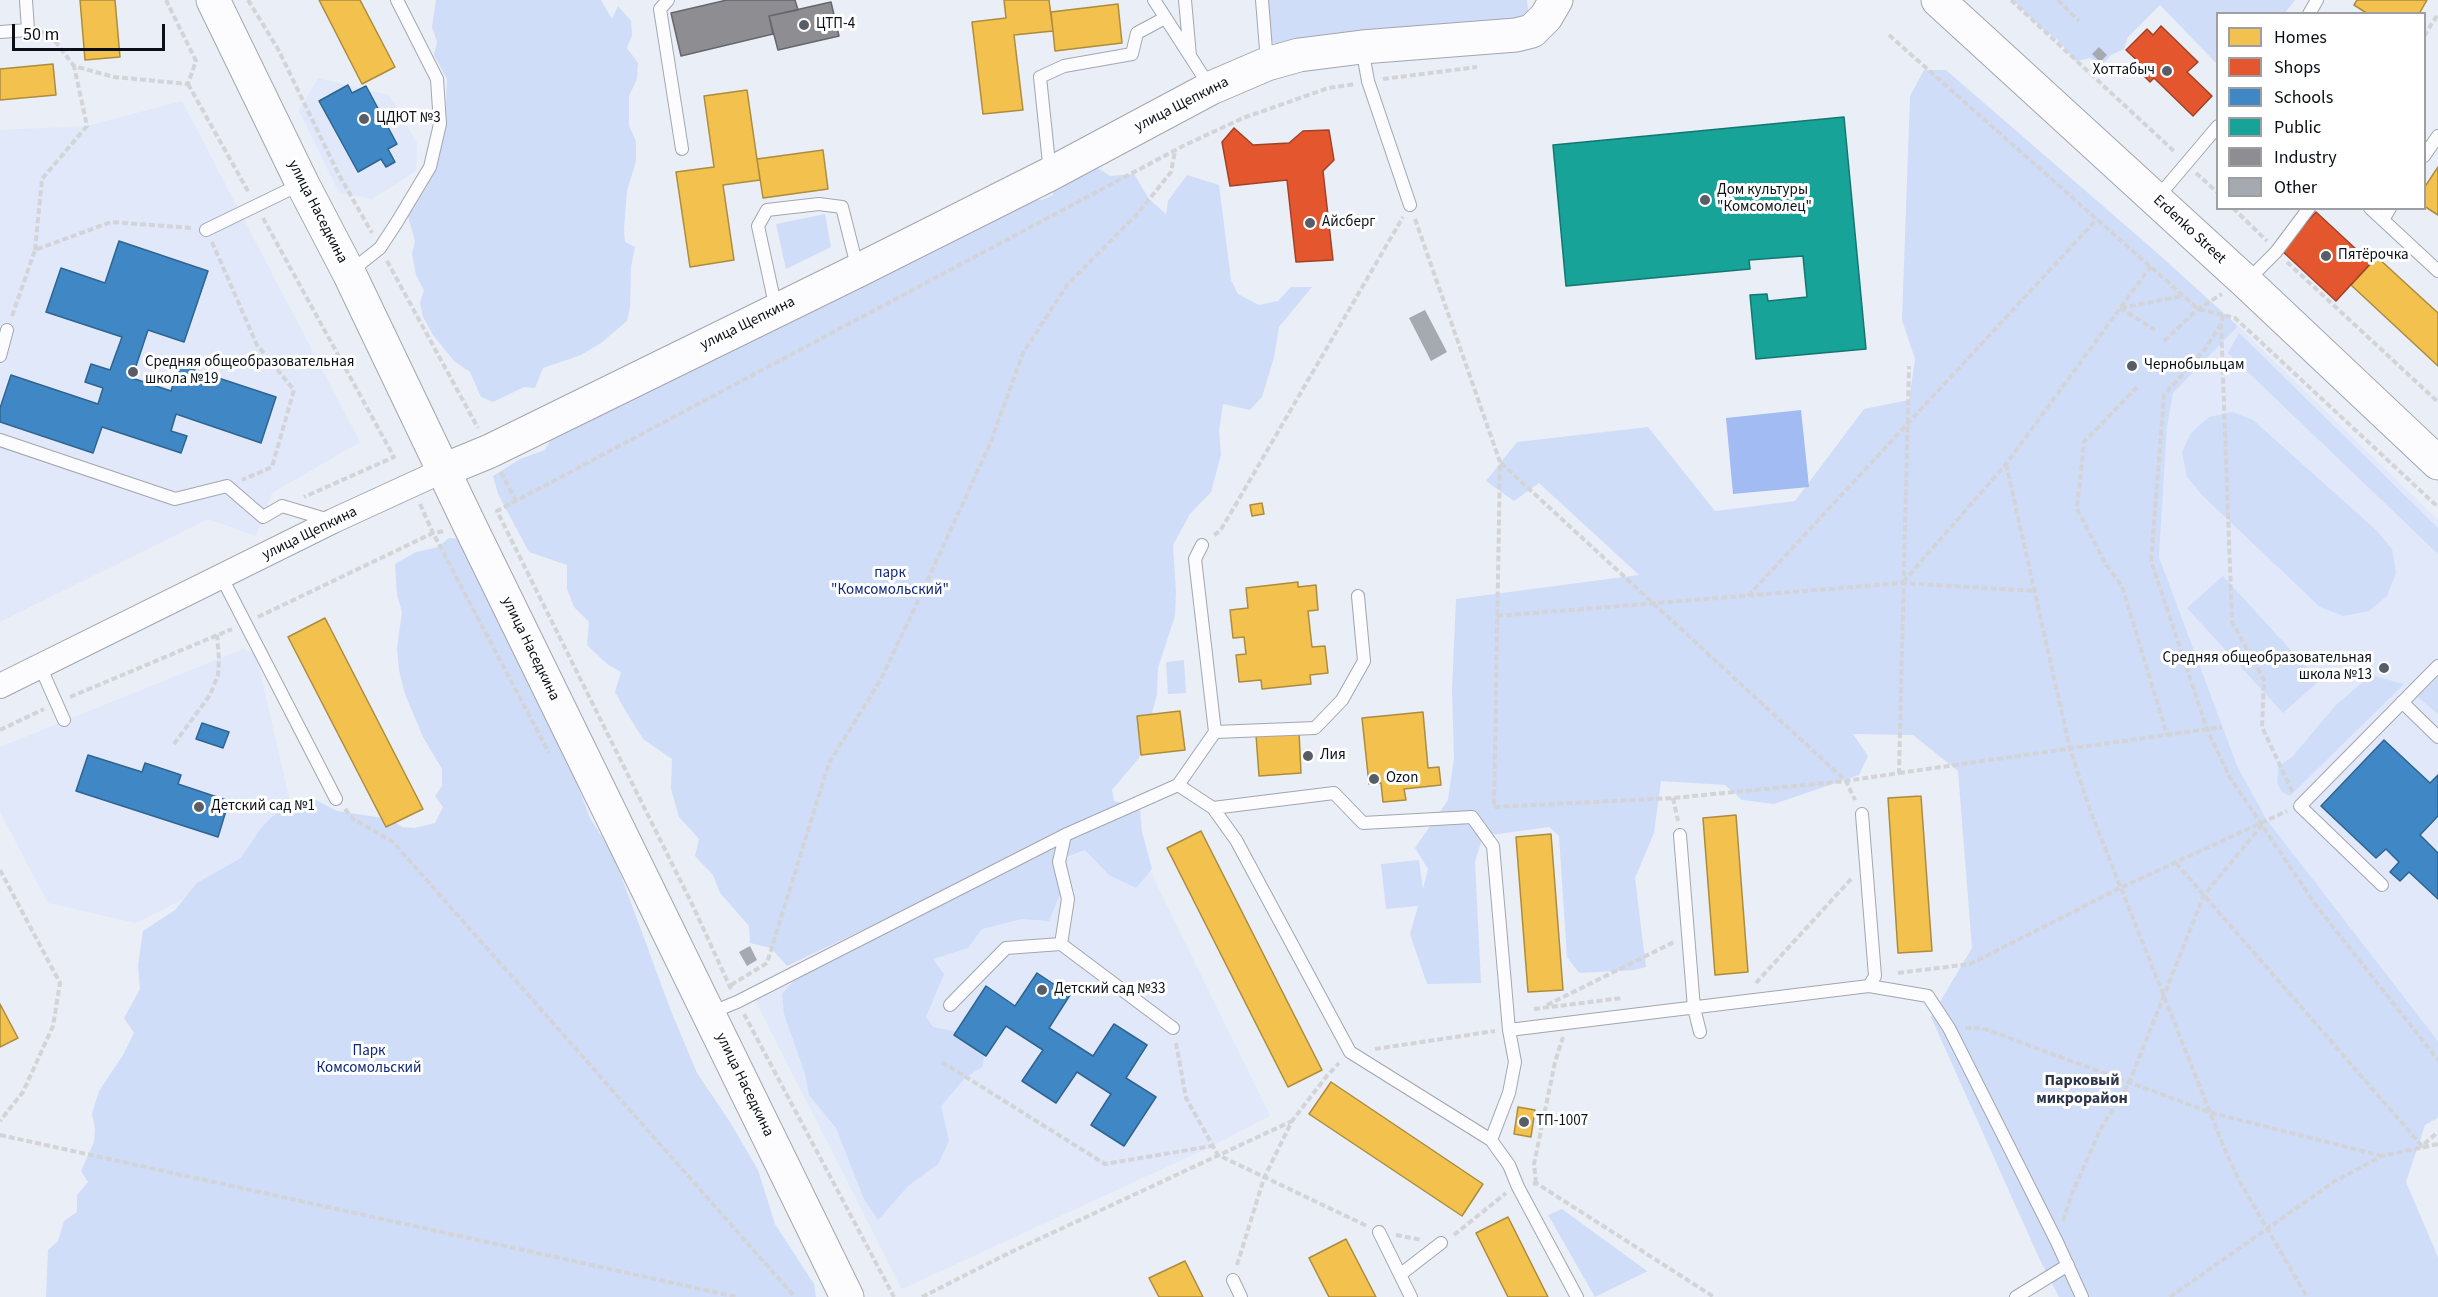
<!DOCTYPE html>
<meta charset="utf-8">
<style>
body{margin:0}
#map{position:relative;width:2438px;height:1297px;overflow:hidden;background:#eaeef6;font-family:"Source Sans 3",sans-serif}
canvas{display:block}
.legend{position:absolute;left:2216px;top:12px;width:210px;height:198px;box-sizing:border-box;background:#fff;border:2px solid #9d9fa2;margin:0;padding:8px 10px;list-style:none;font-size:18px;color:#0b0f17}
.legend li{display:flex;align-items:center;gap:12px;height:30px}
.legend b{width:30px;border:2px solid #9d9fa2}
.scale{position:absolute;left:12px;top:24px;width:153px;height:27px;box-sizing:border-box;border:3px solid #0b0f17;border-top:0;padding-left:8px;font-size:18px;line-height:21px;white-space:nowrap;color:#0b0f17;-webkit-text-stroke:4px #fff;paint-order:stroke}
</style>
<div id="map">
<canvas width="2438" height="1297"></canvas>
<ul class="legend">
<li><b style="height:16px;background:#f2c14e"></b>Homes</li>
<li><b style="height:16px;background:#e4572e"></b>Shops</li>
<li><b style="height:16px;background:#3f88c5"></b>Schools</li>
<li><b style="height:16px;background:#17a398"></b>Public</li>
<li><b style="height:16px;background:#8d8d92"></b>Industry</li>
<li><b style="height:16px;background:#a5a9b0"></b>Other</li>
</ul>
<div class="scale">50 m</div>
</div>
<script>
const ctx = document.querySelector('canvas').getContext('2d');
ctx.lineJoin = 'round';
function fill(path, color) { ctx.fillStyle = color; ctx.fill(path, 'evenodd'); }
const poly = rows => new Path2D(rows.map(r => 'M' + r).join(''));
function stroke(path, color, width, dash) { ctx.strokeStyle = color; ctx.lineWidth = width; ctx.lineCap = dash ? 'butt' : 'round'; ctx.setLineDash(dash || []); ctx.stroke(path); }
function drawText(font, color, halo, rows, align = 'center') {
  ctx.font = font + ' "Source Sans 3",sans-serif'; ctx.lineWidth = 6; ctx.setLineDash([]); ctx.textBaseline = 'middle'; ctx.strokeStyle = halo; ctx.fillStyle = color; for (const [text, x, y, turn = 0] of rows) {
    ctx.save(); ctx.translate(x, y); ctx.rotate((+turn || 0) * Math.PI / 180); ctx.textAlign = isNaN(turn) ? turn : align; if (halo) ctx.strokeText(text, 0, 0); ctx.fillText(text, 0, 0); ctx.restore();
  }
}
fill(poly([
 [318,78,389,95,417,143,416,171,372,199,339,193,299,111],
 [182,101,360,442,272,493,256,536,208,519,0,622,0,130,87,126],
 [2238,326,2438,520,2438,1041,2267,820,2238,768,2159,557,2167,426,2173,392],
 [243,649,256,654,299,841,136,923,48,903,0,812,0,747],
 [1130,830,1270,1116,1212,1146,902,1289,755,1000]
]), '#e0e8fa');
fill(poly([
 [436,0,601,0,612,19,618,6,631,21,632,35,627,48,638,63,637,79,629,96,629,126,636,141,636,161,627,191,624,229,625,242,635,247,631,267,630,308,627,321,601,343,581,355,543,368,535,388,524,387,493,402,481,397,470,372,454,361,433,335,423,317,420,303,424,290,416,275,412,254,415,241,407,213,445,124,447,79,434,55,437,42,432,27],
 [1268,0,1527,0,1528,11,1526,16,1521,20,1280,45,1273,43,1271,36],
 [2013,0,2295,0,2285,13,2218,14,2217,64,2160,5,2128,37,2124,49,2111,55,2100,67,2091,58,2076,61,2057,39,2041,28],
 [1924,70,1946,70,2155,251,2238,326,2173,393,2167,426,2159,557,2238,768,2267,820,2438,1041,2438,1118,2425,1125,2406,1182,2438,1257,2438,1297,2059,1297,2039,1258,1931,1017,1972,948,1958,771,1913,735,1853,734,1868,756,1859,775,1774,804,1742,800,1725,785,1661,781,1654,833,1635,878,1646,967,1634,970,1579,973,1567,957,1559,836,1549,827,1483,836,1475,862,1481,983,1427,984,1410,934,1418,906,1386,909,1381,864,1419,860,1423,889,1428,869,1415,848,1448,800,1454,758,1452,691,1456,599,1639,575,1539,483,1514,501,1486,481,1517,442,1648,427,1715,511,1795,501,1864,409,1909,400,1915,359,1902,320,1910,96],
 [1080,156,1110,176,1134,174,1149,199,1166,214,1168,201,1187,175,1219,185,1231,280,1238,294,1259,305,1278,301,1291,287,1312,287,1279,327,1274,357,1262,397,1250,410,1223,404,1219,431,1221,455,1211,492,1190,514,1173,545,1176,592,1175,616,1158,668,1157,695,1139,758,1112,790,1114,801,1127,804,787,966,771,948,750,943,749,926,720,893,713,875,695,856,699,839,679,817,671,789,672,759,643,739,625,710,615,692,621,672,607,664,587,645,589,622,574,607,567,589,567,565,529,552,498,494,493,476,520,459,545,450,552,437,1001,204,1013,211,1023,199,1042,200,1053,195,1052,181],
 [825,214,831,247,786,269,776,224],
 [2239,333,2438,528,2438,554,2228,353],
 [2233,412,2253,420,2376,530,2392,549,2396,573,2387,596,2369,611,2343,616,2320,607,2202,495,2187,477,2182,452,2191,433,2209,417],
 [449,538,472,540,558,732,590,818,613,854,671,1011,697,1073,730,1122,758,1170,775,1224,814,1284,816,1297,46,1297,48,1250,58,1241,64,1221,77,1212,77,1195,88,1182,81,1171,94,1142,95,1128,92,1114,99,1091,123,1055,134,1033,124,1018,140,989,138,965,143,931,175,910,197,883,241,858,261,828,273,816,298,800,314,799,337,811,390,819,402,827,415,828,435,823,443,807,435,796,442,786,442,769,423,737,405,694,399,670,397,649,402,612,397,595,395,564,416,552,438,547],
 [2223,576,2319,681,2283,713,2187,608],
 [1184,660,1186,693,1168,694,1166,662],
 [2371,675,2404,684,2290,796,2282,792,2277,783,2278,767,2293,756,2335,706],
 [2438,677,2438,714,2418,697],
 [1136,806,1140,808,1142,832,1152,869,1136,888,1109,875,1085,850,1057,861,1061,892,1049,921,1022,919,982,929,968,948,933,959,944,974,926,1017,933,1027,967,1034,985,1042,983,1066,965,1078,941,1106,949,1141,938,1164,908,1186,878,1220,864,1199,836,1128,809,1095,805,1074,784,1014,782,994,798,976],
 [1562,1209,1647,1271,1648,1271,1595,1297,1548,1215]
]), '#d0ddf8');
fill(poly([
 [1801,410,1809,487,1733,494,1726,418]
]), '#a2bbf3');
const homes = poly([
 [80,0,115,0,120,57,85,60,80,0],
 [319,0,360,0,395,67,362,84,319,0],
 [1004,0,1049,0,1053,31,1014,35,1023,110,983,114,972,22,1006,18,1004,0],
 [2357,0,2427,0,2419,14,2368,14,2354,5,2357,0],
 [1118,4,1122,43,1055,51,1051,12,1118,4],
 [53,64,56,95,0,100,0,69,53,64],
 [747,90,760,180,723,185,734,260,690,267,676,172,714,167,704,96,747,90],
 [823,150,828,189,763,198,757,159,823,150],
 [2438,167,2438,215,2424,206,2424,188,2438,167],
 [2377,257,2438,313,2438,366,2351,285,2377,257],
 [1262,503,1264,514,1252,516,1250,505,1262,503],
 [1298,582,1298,587,1316,585,1318,610,1308,611,1312,647,1325,646,1328,673,1310,675,1311,684,1262,689,1261,680,1239,682,1236,655,1246,654,1244,637,1233,638,1230,610,1248,608,1246,588,1298,582],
 [325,618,423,809,386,827,288,637,325,618],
 [1180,711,1185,750,1141,755,1137,716,1180,711],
 [1423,712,1428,768,1439,767,1441,785,1404,789,1406,800,1383,802,1381,783,1369,784,1362,718,1423,712],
 [1299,732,1301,773,1259,776,1256,735,1299,732],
 [1921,796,1932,951,1898,953,1888,798,1921,796],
 [1736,815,1748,972,1715,975,1703,818,1736,815],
 [1201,831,1322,1070,1288,1087,1167,848,1201,831],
 [1551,834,1563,990,1528,992,1516,837,1551,834],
 [0,1004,18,1038,0,1047,0,1004],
 [1331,1082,1483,1184,1462,1216,1309,1114,1331,1082],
 [1518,1107,1535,1110,1531,1137,1514,1134,1518,1107],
 [1508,1217,1548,1297,1508,1297,1476,1233,1508,1217],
 [1346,1239,1376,1297,1329,1297,1309,1258,1346,1239],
 [1185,1261,1203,1297,1159,1297,1149,1278,1185,1261]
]);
fill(homes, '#f2c14e');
stroke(homes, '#ad8c3e', 1.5);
const shops = poly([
 [2161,26,2198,62,2187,72,2212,96,2193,116,2154,78,2150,82,2142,74,2146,69,2126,50,2147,29,2153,35,2161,26],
 [1234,128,1253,145,1289,143,1303,131,1329,130,1334,160,1323,171,1333,260,1296,262,1287,180,1230,186,1222,142,1234,128],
 [2316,212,2371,263,2336,301,2281,250,2316,212]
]);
fill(shops, '#e4572e');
stroke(shops, '#a34127', 1.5);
const schools = poly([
 [348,85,352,93,366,86,397,144,388,149,395,162,386,167,381,159,358,172,319,101,348,85],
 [119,241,208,271,184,342,148,330,132,378,171,391,179,365,276,397,261,443,176,414,171,431,187,436,181,453,102,427,93,453,0,422,0,408,11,375,98,404,103,388,85,382,91,364,110,370,122,337,46,312,61,268,105,283,119,241],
 [202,723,229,732,223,748,196,739,202,723],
 [2384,740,2430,783,2438,775,2438,816,2420,835,2438,853,2438,899,2409,872,2400,881,2390,872,2399,862,2386,849,2376,858,2321,806,2384,740],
 [88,755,142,772,145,763,181,775,178,784,229,801,218,837,76,791,88,755],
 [1037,973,1070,995,1049,1028,1093,1056,1114,1024,1147,1045,1126,1078,1156,1097,1124,1146,1091,1125,1111,1094,1077,1072,1056,1103,1022,1081,1043,1050,1006,1026,986,1056,954,1035,986,986,1015,1006,1037,973]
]);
fill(schools, '#3f88c5');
stroke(schools, '#2f6491', 1.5);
const public = poly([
 [1844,117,1866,349,1756,359,1750,295,1767,294,1768,301,1807,297,1803,256,1749,260,1750,269,1566,286,1553,145,1844,117]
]);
fill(public, '#17a398');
stroke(public, '#137771', 1.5);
const industry = poly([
 [727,0,795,0,798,10,769,16,773,34,681,56,671,13,727,0],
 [831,2,839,36,778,50,769,16,831,2]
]);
fill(industry, '#8d8d92');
stroke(industry, '#66676d', 1.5);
fill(poly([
 [2099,47,2107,55,2100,62,2092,54],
 [1425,310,1447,352,1431,361,1409,318],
 [750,946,757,960,747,966,739,952]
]), '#a5a9b0');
const service = poly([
 [668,0,660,9,682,149],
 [1154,0,1210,87],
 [1185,0,1190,56],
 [1262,0,1267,62],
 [2309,14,2317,0],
 [0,32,28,30,26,0],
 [1362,48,1368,81,1410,205],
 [2424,156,2438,136],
 [1050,173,1040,77,1064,66,1132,54,1137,33,1165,18],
 [2157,198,2218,126],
 [2370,208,2383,220,2390,208],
 [2383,220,2438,271],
 [206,230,301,184],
 [351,271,380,248,397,222,430,167,440,124,437,79,397,0],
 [2248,280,2276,252,2309,208],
 [776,309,758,226,767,210,819,204,842,207,858,270],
 [0,356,7,330],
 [0,440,175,499,227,486,263,517,282,506,329,520],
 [1202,545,1195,559,1215,732],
 [222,578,336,799],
 [1358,596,1364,661,1342,700,1315,728,1215,732,1178,785,1213,808,1236,840,1350,1052,1491,1140,1509,1165,1518,1187,1577,1297],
 [40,666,64,720],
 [2402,702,2438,737],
 [1213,808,1334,793,1363,823,1472,817,1493,846,1509,1030,1515,1062,1509,1093,1491,1140],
 [1862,814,1875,976,1869,986],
 [1680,835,1694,1008,1700,1032],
 [2382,885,2300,806,2438,666],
 [1061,944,1173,1028],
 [950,1005,1006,948,1061,944,1068,899,1059,862,1065,835],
 [710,1013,737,1002,1065,835,1178,785],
 [1509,1030,1869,986,1928,996,1949,1028,2057,1242,2082,1297],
 [1379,1232,1411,1297],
 [1401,1274,1441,1243],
 [1233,1280,1241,1297],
 [2016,1297,2068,1265]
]);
const minor = poly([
 [0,686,333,521,444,470]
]);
const secondary = poly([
 [213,0,302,183,349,273,470,526,847,1297],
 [1938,0,2246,282,2438,463],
 [444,470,490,451,859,270,1050,174,1211,88,1267,64,1299,55,1362,47,1516,35,1532,31,1546,17,1556,0]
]);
stroke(service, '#a2a6ae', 14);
stroke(minor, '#a2a6ae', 26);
stroke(secondary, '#a2a6ae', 35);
stroke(poly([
 [248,0,278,49,338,173,372,233],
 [2011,0,2176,153],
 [2058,0,2079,21],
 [41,32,49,33,74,66,114,77,188,84,196,61,166,0],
 [1889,35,2198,309,2235,318,2438,507],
 [2424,36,2438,14],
 [1383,79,1477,67],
 [188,84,249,193],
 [2196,173,2218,193],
 [2233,208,2267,241],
 [263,218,394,457,304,497],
 [1415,219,1500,462,1494,807,1673,798,1846,781,1899,773,1909,366],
 [212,242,257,345,294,390,272,467,242,480],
 [35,250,42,179,87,126,74,66],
 [387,261,478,428],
 [2287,262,2438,402],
 [2120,308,2155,330],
 [2121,308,2183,296],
 [2223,315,2221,323,2232,622,2264,680,2262,727,2293,793],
 [12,316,35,250,111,222,192,228],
 [2221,324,2205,349,2164,395,2151,561,2207,729,2229,776,2315,904,2438,1060],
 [2164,341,2198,309,2222,294],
 [2137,387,2084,442,2077,509,2105,563,2122,586,2167,735],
 [1501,463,1846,781,1855,800],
 [2006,464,2070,749,2090,810,2227,1155,2241,1184,2307,1297],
 [501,472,516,501],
 [420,504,433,533,444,531],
 [1214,535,1220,531,1229,516,1403,217],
 [1903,582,2006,464,2151,266],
 [1748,596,2097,219],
 [1497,616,1902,583,2035,591],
 [258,617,433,533,549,753],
 [70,697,232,629],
 [0,730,44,709],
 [174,744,210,695,218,675,219,659,217,635],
 [1899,773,2222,727],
 [1673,798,1678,821],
 [345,809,353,819,393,842,795,1297],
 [2176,863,2422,1146,2438,1132],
 [0,870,60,983,53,1026,23,1092,0,1121],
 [1898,973,1970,964,2120,888,2287,811],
 [1756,983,1852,878],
 [731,985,767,963,829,763,880,681,917,603,990,444,1023,353,1067,285,1139,212,1171,172,1175,151],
 [731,989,693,906,497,511,1183,146,1243,118,1328,88,1355,84],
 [1547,1005,1674,942],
 [1534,1009,1622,998],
 [744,1014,894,1297],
 [1965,1028,1982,1028,2212,1113,2382,1156],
 [1176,1043,1186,1098,1218,1155,1367,1226],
 [1375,1049,1495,1031],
 [942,1062,1105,1164,1212,1146],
 [0,1135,737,1297],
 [1536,1183,1534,1164,1555,1062,1563,1037],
 [1533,1184,1536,1183,1714,1297],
 [2063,1221,2071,1196,2100,1130,2129,1083,2204,895,2263,824],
 [1396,1235,1422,1240],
 [1454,1235,1506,1193],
 [1237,1265,1264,1178,1292,1121,1326,1077,1339,1063],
 [922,1297,1009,1253,1292,1121],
 [2170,1297,2335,1181,2382,1156,2438,1144]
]), '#d3d4d7', 4, [6, 3]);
stroke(service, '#fcfcfe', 12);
stroke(minor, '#fcfcfe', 24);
stroke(secondary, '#fcfcfe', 33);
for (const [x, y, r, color] of [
 [804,25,6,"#595d65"],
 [2167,71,6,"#595d65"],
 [364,119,6,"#595d65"],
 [1705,200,6,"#595d65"],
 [1310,223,6,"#595d65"],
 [2326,256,6,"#595d65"],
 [2132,366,6,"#595d65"],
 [133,372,6,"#595d65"],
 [2384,668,6,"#595d65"],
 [1308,756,6,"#595d65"],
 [1374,779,6,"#595d65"],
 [199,807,6,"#595d65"],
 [1042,990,6,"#595d65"],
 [1524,1122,6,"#595d65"]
]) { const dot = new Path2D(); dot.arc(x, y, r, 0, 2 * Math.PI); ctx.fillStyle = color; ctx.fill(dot); stroke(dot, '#fff', 2); }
drawText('15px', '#0b0f17', '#fff', [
 ["ЦТП-4",816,25],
 ["Хоттабыч",2155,71,"right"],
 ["ЦДЮТ №3",376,119],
 ["Дом культуры",1717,191],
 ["\"Комсомолец\"",1717,208],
 ["Айсберг",1322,223],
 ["Пятёрочка",2338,256],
 ["Средняя общеобразовательная",145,363],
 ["школа №19",145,380],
 ["Чернобыльцам",2144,366],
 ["Средняя общеобразовательная",2372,659,"right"],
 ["школа №13",2372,676,"right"],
 ["Лия",1320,756],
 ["Ozon",1386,779],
 ["Детский сад №1",211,807],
 ["Детский сад №33",1054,990],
 ["ТП-1007",1536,1122]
], 'left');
drawText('15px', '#0b0f17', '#fff', [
 ["улица Щепкина",1182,105,-27],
 ["улица Наседкина",317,212,63],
 ["Erdenko Street",2189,230,43],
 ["улица Щепкина",748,324,-26],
 ["улица Щепкина",310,534,-26],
 ["улица Наседкина",530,649,64],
 ["улица Наседкина",744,1085,64]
]);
drawText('15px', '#0c267c', '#fff', [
 ["парк",890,574],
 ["\"Комсомольский\"",890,591],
 ["Парк",369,1052],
 ["Комсомольский",369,1069]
]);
drawText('bold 16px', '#2e3749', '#fff', [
 ["Парковый",2082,1081],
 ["микрорайон",2082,1099]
]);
</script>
